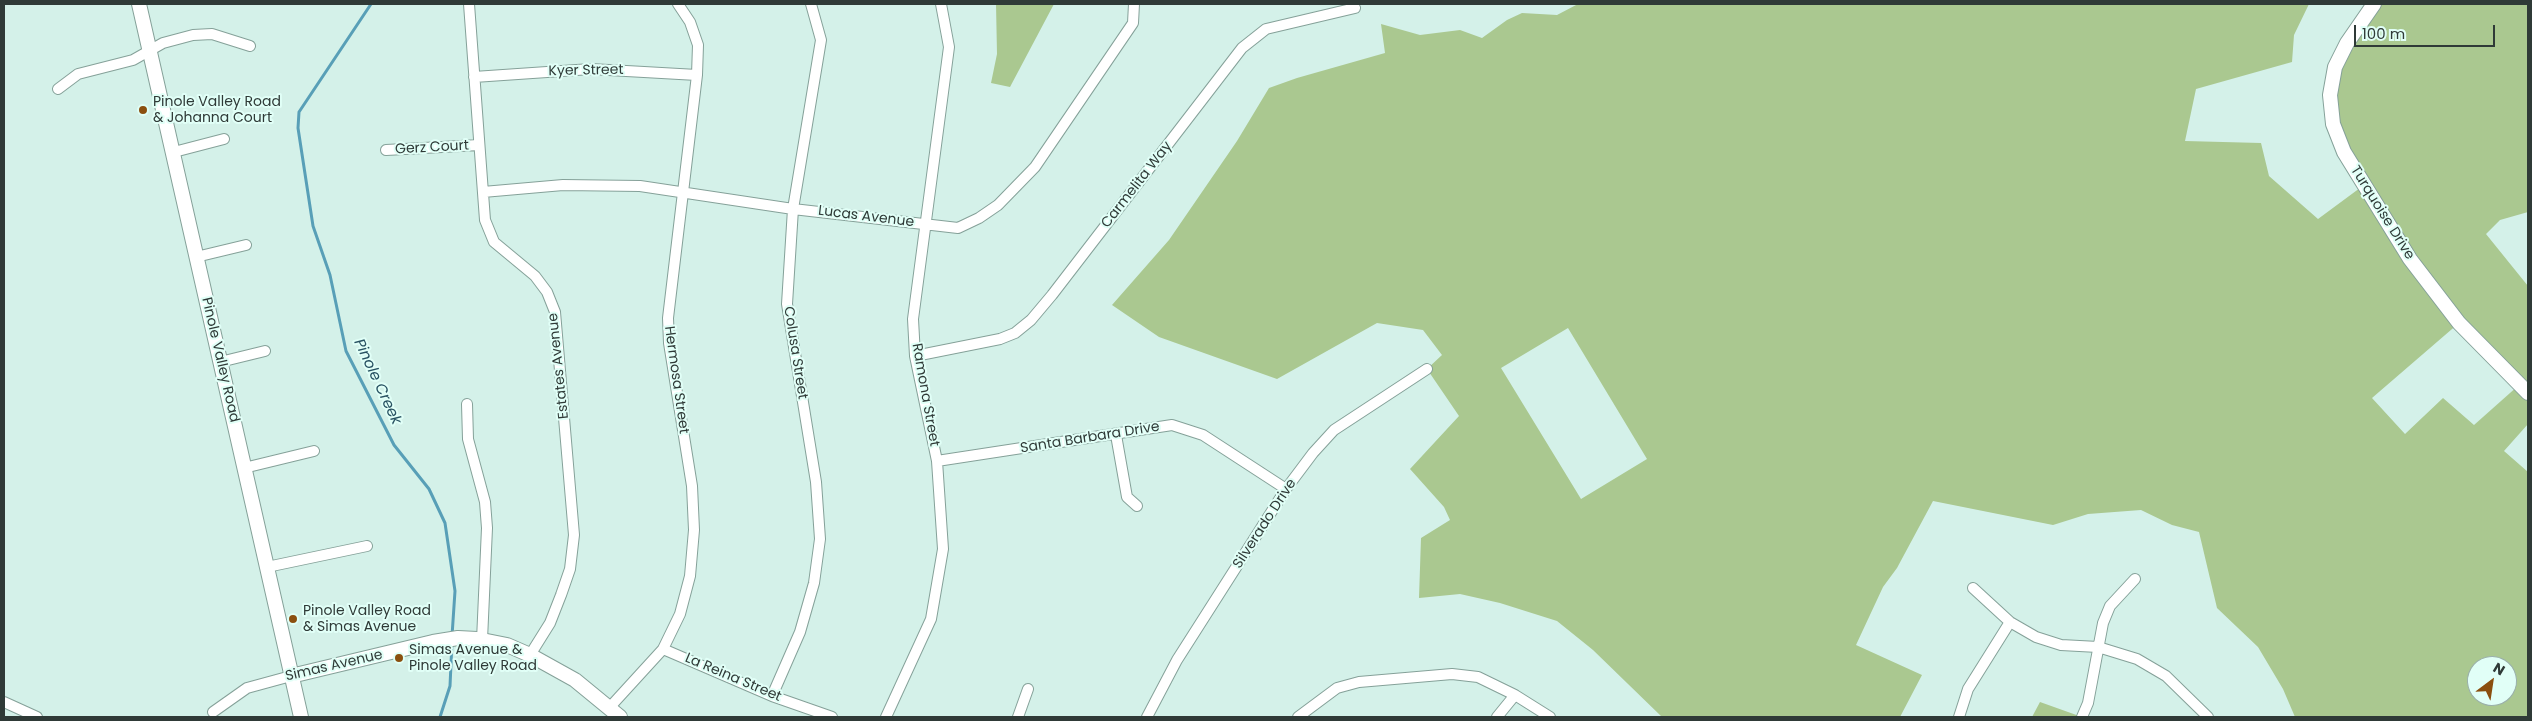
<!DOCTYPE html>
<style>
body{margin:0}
#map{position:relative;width:2532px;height:721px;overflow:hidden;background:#d4f1e9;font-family:Poppins,sans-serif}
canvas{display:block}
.frame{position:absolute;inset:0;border:5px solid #2f3a37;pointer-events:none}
.north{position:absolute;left:2467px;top:656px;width:50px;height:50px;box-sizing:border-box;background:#e1fff7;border:1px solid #9ab0aa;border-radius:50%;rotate:31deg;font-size:14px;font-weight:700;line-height:20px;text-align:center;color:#2f3a37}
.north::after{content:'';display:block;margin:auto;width:18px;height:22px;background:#8b4f0f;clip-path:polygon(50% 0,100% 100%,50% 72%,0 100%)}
.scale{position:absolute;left:2354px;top:25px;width:141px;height:22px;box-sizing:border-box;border:2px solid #2f3a37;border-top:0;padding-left:6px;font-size:15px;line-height:18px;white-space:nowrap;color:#2f3a37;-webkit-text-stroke:4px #e1fff7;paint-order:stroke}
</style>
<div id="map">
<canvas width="2532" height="721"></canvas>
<div class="frame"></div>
<div class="north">N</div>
<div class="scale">100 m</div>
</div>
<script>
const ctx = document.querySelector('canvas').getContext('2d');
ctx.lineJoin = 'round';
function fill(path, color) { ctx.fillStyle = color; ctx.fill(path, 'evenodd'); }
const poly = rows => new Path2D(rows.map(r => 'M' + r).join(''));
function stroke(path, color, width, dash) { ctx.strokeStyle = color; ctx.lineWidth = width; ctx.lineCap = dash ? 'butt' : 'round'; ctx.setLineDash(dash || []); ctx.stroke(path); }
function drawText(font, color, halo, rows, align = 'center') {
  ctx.font = font + ' Poppins,sans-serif'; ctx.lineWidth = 4; ctx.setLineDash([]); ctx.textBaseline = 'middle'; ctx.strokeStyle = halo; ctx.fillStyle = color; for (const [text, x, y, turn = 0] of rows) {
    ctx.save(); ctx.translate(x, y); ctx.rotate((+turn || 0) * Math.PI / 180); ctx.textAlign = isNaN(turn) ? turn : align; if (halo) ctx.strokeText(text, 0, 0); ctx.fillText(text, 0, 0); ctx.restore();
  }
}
fill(poly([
 [996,4,1054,4,1010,87,991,83,997,54],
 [1578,4,2309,4,2294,35,2292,62,2196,89,2185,141,2261,143,2269,176,2318,219,2364,185,2333,124,2335,67,2374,4,2528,4,2528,212,2500,220,2486,234,2528,286,2528,424,2504,451,2528,472,2528,717,2295,717,2283,689,2258,647,2217,608,2199,532,2172,525,2141,510,2088,514,2053,525,1933,501,1897,568,1883,587,1856,645,1922,675,1900,717,1662,717,1593,650,1557,621,1500,603,1460,594,1419,598,1421,538,1450,520,1444,507,1410,469,1459,416,1427,369,1442,355,1423,330,1377,323,1277,379,1159,337,1112,305,1169,240,1237,141,1269,88,1297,78,1385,53,1381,24,1420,35,1460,30,1482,38,1507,20,1522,13,1557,15],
 [2459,323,2519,385,2474,425,2443,398,2405,434,2372,398],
 [1568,328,1647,459,1581,499,1501,368],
 [2477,666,2507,666,2507,696,2477,696],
 [2040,702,2082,717,2032,717]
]), '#aac890');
stroke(poly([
 [371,4,299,112,298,128,313,226,330,275,346,351,394,445,429,489,445,523,455,591,452,636],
 [440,717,450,686,452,642]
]), '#589fb7', 3);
const street = poly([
 [469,4,485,220,494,242,535,276,547,292,555,312,574,535,570,569,561,595,550,623,530,655],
 [474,77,591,69,697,75],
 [58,89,78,74,133,60,163,43,193,35,212,34,250,46],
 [386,150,479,145],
 [174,152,224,139],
 [483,192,563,185,640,186,793,209,958,228,979,218,998,205,1035,167,1133,23,1134,4],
 [196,257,246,245],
 [915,356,1000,339,1015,333,1031,320,1052,295,1242,48,1266,29,1355,8],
 [220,362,265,351],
 [467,404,468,439,485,502,487,528,482,640],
 [1116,435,1127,497,1137,506],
 [937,461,1172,425,1203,435,1286,489],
 [244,468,314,451],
 [267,567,367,546],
 [1973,588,2010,622,2036,637,2061,645,2098,647,2137,659,2166,676,2208,717],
 [663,649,772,696,832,717],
 [772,696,800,632,814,583,820,539,816,482,787,304,793,209,821,40,811,4],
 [4,702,37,717],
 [610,707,663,649,680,614,690,576,694,530,692,486,669,343,668,318,697,75,698,45,690,22,678,4],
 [213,712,247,688,291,676],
 [886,717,931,619,943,549,937,461,915,356,913,319,949,47,941,4],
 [1018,717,1028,689],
 [1147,717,1177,660,1286,489,1313,453,1334,430,1427,369],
 [1298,717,1337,688,1359,682,1452,674,1478,677,1515,695,1550,717],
 [1497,717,1515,695],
 [1959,717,1968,689,2010,622],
 [2082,717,2088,703,2103,623,2110,606,2135,579]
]);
const secondary = poly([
 [139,4,301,717],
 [2374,4,2347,43,2335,67,2330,95,2333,124,2344,152,2410,259,2459,323,2528,393],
 [291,676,433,642,458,638,477,639,507,645,530,655,575,680,620,717]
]);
stroke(street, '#85a199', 12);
stroke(secondary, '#85a199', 16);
stroke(street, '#fff', 10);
stroke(secondary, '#fff', 14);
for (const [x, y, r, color] of [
 [143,110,5,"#8b4f0f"],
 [293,619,5,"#8b4f0f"],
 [399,658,5,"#8b4f0f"]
]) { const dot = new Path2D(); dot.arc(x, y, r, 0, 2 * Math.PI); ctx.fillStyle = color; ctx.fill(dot); stroke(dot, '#e1fff7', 2); }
drawText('14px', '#2f3a37', '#e1fff7', [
 ["Kyer Street",586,71,-1],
 ["Gerz Court",432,148,-3],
 ["Carmelita Way",1137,185,-52],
 ["Turquoise Drive",2382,213,58],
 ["Lucas Avenue",866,217,7],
 ["Colusa Street",795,353,81],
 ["Pinole Valley Road",220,360,77],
 ["Estates Avenue",559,366,-96],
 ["Hermosa Street",676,380,82],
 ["Ramona Street",925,395,80],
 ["Santa Barbara Drive",1090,438,-9],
 ["Silverado Drive",1265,524,-57],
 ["Simas Avenue",334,666,-13],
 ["La Reina Street",733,678,23]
]);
drawText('14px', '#2f3a37', '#e1fff7', [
 ["Pinole Valley Road",153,102],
 ["& Johanna Court",153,118],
 ["Pinole Valley Road",303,611],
 ["& Simas Avenue",303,627],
 ["Simas Avenue &",409,650],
 ["Pinole Valley Road",409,666]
], 'left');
drawText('italic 15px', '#275161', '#e1fff7', [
 ["Pinole Creek",377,382,65]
]);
</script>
